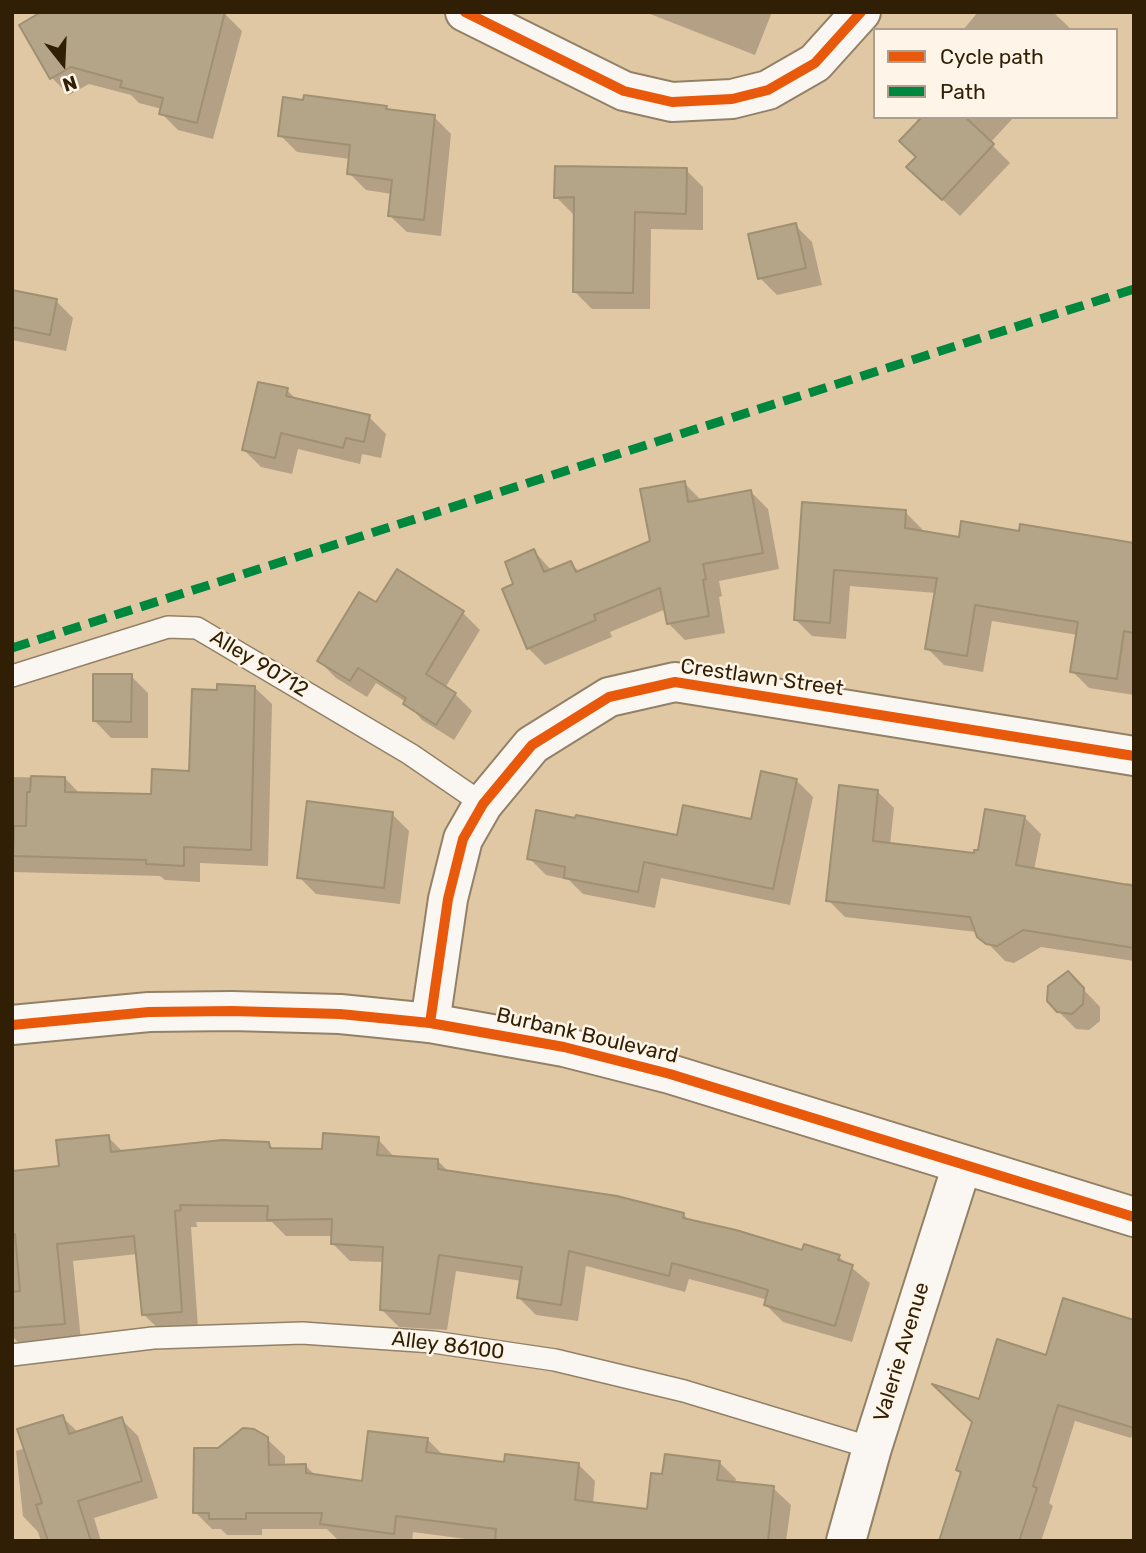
<!DOCTYPE html>
<style>
body{margin:0}
#map{position:relative;width:1146px;height:1553px;overflow:hidden;background:#e1c8a5;font-family:Rubik,sans-serif}
canvas{display:block}
.frame{position:absolute;inset:0;border:14px solid #301f04;pointer-events:none}
.legend{position:absolute;left:873px;top:28px;width:245px;height:91px;box-sizing:border-box;background:#fef5e8;border:2px solid #ac9f8d;margin:0;padding:9px 12px;list-style:none;font-size:21px;color:#301f04}
.legend li{display:flex;align-items:center;gap:14px;height:35px}
.legend b{width:35px;border:2px solid #ac9f8d}
.north{position:absolute;left:28px;top:28px;width:70px;height:70px;-webkit-text-stroke:5px #fef5e8;paint-order:stroke;rotate:162deg;font-size:19px;font-weight:700;line-height:28px;text-align:center;color:#301f04}
.north::after{content:'';display:block;margin:auto;width:24px;height:32px;background:#301f04;clip-path:polygon(50% 0,100% 100%,50% 72%,0 100%)}
</style>
<div id="map">
<canvas width="1146" height="1553"></canvas>
<div class="frame"></div>
<ul class="legend">
<li><b style="height:9px;background:#e8590c"></b>Cycle path</li>
<li><b style="height:9px;background:#00873e"></b>Path</li>
</ul>
<div class="north">N</div>
</div>
<script>
const ctx = document.querySelector('canvas').getContext('2d');
ctx.lineJoin = 'round';
function fill(path, color) { ctx.fillStyle = color; ctx.fill(path, 'evenodd'); }
const poly = rows => new Path2D(rows.map(r => 'M' + r).join(''));
function stroke(path, color, width, dash) { ctx.strokeStyle = color; ctx.lineWidth = width; ctx.lineCap = dash ? 'butt' : 'round'; ctx.setLineDash(dash || []); ctx.stroke(path); }
function drawText(font, color, halo, rows, align = 'center') {
  ctx.font = font + ' Rubik,sans-serif'; ctx.lineWidth = 5; ctx.setLineDash([]); ctx.textBaseline = 'middle'; ctx.strokeStyle = halo; ctx.fillStyle = color; for (const [text, x, y, turn = 0] of rows) {
    ctx.save(); ctx.translate(x, y); ctx.rotate((+turn || 0) * Math.PI / 180); ctx.textAlign = isNaN(turn) ? turn : align; if (halo) ctx.strokeText(text, 0, 0); ctx.fillText(text, 0, 0); ctx.restore();
  }
}
fill(poly([
 [219,12,225,14,242,31,213,139,178,130,161,113,162,109,139,103,131,95,89,84,69,95,52,78,21,25],
 [645,12,772,12,755,55],
 [978,12,1053,12,1072,30,963,30],
 [305,102,386,107,390,111,434,117,451,134,441,236,407,232,389,215,392,194,366,190,349,173,350,159,297,152,280,135],
 [915,117,1014,117,990,143,1010,163,960,216,926,184,918,157,920,122],
 [686,170,703,187,703,230,651,229,650,309,592,309,574,291,576,214,573,214,556,197],
 [795,225,812,242,822,285,777,295,760,278],
 [12,292,56,301,73,318,66,351,12,340],
 [287,390,297,400,369,417,386,434,381,458,362,454,360,464,298,449,292,474,261,467,244,450],
 [684,483,701,500,751,492,768,509,779,569,719,581,722,596,719,597,725,633,685,640,668,623,666,609,610,632,612,637,545,665,528,648,516,585,534,551,552,571,570,563,580,572,652,542],
 [804,504,905,512,922,529,922,532,960,539,1021,533,1134,544,1134,695,1089,688,1072,671,1078,635,992,621,983,672,944,665,927,648,936,593,850,586,846,639,812,636,795,619],
 [397,571,463,613,480,630,445,688,455,694,472,711,454,740,422,720,406,702,376,683,367,697,336,678,319,661,376,605],
 [131,676,148,693,148,738,111,738,94,720],
 [254,687,272,704,268,866,200,863,200,882,165,880,160,876,12,872,12,777,65,778,80,794,153,796,191,772,218,692],
 [796,780,813,797,790,905,661,878,655,908,583,894,569,880,546,875,529,858,678,837,752,821],
 [877,791,894,808,890,845,975,855,1024,817,1041,834,1034,870,1126,886,1126,883,1134,884,1134,961,1041,947,1014,963,1005,961,977,932,845,917,828,900],
 [392,814,409,831,400,904,316,894,299,877],
 [1068,973,1100,1007,1100,1021,1089,1030,1076,1029,1058,1011],
 [108,1137,124,1153,269,1144,274,1150,324,1150,378,1139,395,1158,437,1160,450,1173,684,1215,690,1221,804,1252,839,1257,870,1283,852,1342,783,1322,766,1305,767,1300,754,1296,689,1279,685,1292,586,1266,578,1321,536,1315,519,1298,522,1281,456,1271,447,1330,399,1327,382,1310,384,1262,350,1261,332,1243,333,1236,286,1236,272,1222,196,1222,197,1227,191,1227,198,1328,161,1331,143,1314,137,1254,73,1261,81,1340,21,1345,12,1336,12,1173,61,1167],
 [1134,1322,1134,1431,1131,1438,1075,1421,1049,1503,1053,1506,1041,1541,1014,1541,958,1470,980,1401,1047,1357],
 [62,1417,79,1433,121,1419,138,1436,158,1498,94,1518,101,1541,41,1541,38,1532,23,1516,16,1451,25,1448],
 [267,1439,285,1456,285,1466,306,1466,316,1476,364,1483,428,1440,444,1456,506,1464,578,1464,595,1481,593,1504,648,1511,664,1476,719,1462,736,1479,735,1484,773,1488,791,1505,786,1541,481,1541,413,1532,412,1541,339,1541,327,1529,262,1529,262,1535,227,1535,221,1529,212,1529,195,1512,218,1449]
]), '#0003');
const building = poly([
 [41,12,225,12,197,123,159,114,163,98,120,87,122,81,71,67,50,79,19,25,41,12],
 [304,95,387,106,386,109,435,115,424,220,388,216,392,180,347,174,350,145,278,136,283,97,303,100,304,95],
 [922,117,965,117,994,144,942,200,906,167,916,157,899,141,922,117],
 [555,166,687,168,686,214,635,212,633,293,573,292,574,197,554,198,555,166],
 [796,223,806,268,758,279,748,234,796,223],
 [12,290,57,299,50,335,12,327,12,290],
 [258,382,288,388,286,396,370,415,364,442,346,438,343,448,281,433,275,458,242,450,258,382],
 [685,481,688,502,751,490,763,553,703,564,706,579,703,580,709,616,667,624,660,588,594,615,596,620,527,649,502,589,513,584,505,562,534,549,544,572,571,561,576,572,650,541,640,489,685,481],
 [802,502,906,510,905,528,959,537,961,521,1019,531,1020,524,1134,543,1134,633,1124,631,1117,679,1070,672,1078,622,975,605,967,656,925,649,937,578,834,570,830,623,794,620,802,502],
 [397,569,464,611,426,674,456,693,436,725,403,704,406,698,358,668,350,681,317,661,359,592,376,602,397,569],
 [93,674,132,674,131,722,93,721,93,674],
 [217,684,255,686,251,850,184,847,184,866,146,864,146,860,13,856,14,826,26,826,27,792,30,792,31,776,65,777,65,792,151,794,152,769,189,771,192,689,217,690,217,684],
 [761,771,797,779,773,889,644,862,638,892,564,878,565,867,527,859,536,810,575,818,576,815,677,835,683,805,751,819,761,771],
 [839,785,878,790,873,841,974,853,974,850,978,850,985,809,1025,816,1016,865,1134,886,1134,948,1023,930,997,946,986,944,977,937,970,917,826,901,839,785],
 [307,801,393,812,384,888,297,878,307,801],
 [1068,971,1084,988,1083,1004,1072,1014,1057,1012,1047,1001,1048,986,1068,971],
 [323,1133,379,1137,377,1155,438,1159,438,1169,617,1196,684,1213,683,1218,736,1230,802,1250,804,1244,840,1255,838,1260,853,1265,835,1326,764,1305,768,1290,735,1280,672,1263,669,1276,569,1251,561,1305,517,1298,522,1267,439,1255,430,1314,380,1310,383,1247,331,1244,332,1219,267,1220,268,1206,180,1205,181,1210,175,1211,182,1312,142,1315,134,1236,57,1244,65,1324,12,1328,12,1292,20,1291,15,1234,12,1234,12,1171,59,1166,56,1140,109,1135,111,1152,222,1140,269,1142,270,1148,322,1149,323,1133],
 [1063,1298,1134,1320,1134,1428,1058,1405,1033,1486,1037,1488,1019,1541,939,1541,961,1472,956,1470,972,1422,932,1384,979,1399,997,1339,1046,1355,1063,1298],
 [63,1415,69,1434,122,1417,142,1481,78,1501,91,1541,48,1541,36,1505,42,1503,17,1429,63,1415],
 [243,1428,254,1429,268,1437,269,1465,306,1464,306,1473,362,1481,368,1431,428,1438,426,1452,504,1462,505,1454,579,1463,575,1500,647,1509,651,1473,662,1474,665,1454,720,1461,717,1480,774,1486,768,1541,495,1541,496,1529,396,1516,394,1534,320,1524,322,1513,246,1513,246,1519,209,1519,209,1513,193,1513,194,1448,218,1448,243,1428]
]);
fill(building, '#b4a588');
stroke(building, '#9f9072', 2);
const lane = poly([
 [12,676,168,627,197,628,410,754,483,804],
 [12,1355,153,1338,302,1333,433,1342,555,1360,684,1391,872,1448]
]);
const street = poly([
 [465,12,624,91,672,102,732,99,768,90,815,63,861,12],
 [430,1023,448,899,463,839,483,804,532,745,609,697,675,682,1134,756],
 [846,1541,872,1448,962,1165]
]);
const secondary = poly([
 [12,1025,149,1012,232,1011,340,1014,430,1023,564,1047,670,1074,1134,1217]
]);
stroke(lane, '#928067', 24);
stroke(street, '#928067', 42);
stroke(secondary, '#928067', 42);
stroke(lane, '#faf7f2', 21);
stroke(street, '#faf7f2', 38);
stroke(secondary, '#faf7f2', 38);
stroke(poly([
 [12,648,1134,289]
]), '#00873e', 9, [18, 9]);
stroke(poly([
 [465,12,624,91,672,102,732,99,768,90,815,63,861,12],
 [430,1023,448,899,463,839,483,804,532,745,609,697,675,682,1134,756],
 [12,1025,149,1012,232,1011,340,1014,430,1023,564,1047,670,1074,1134,1217]
]), '#e8590c', 10);
drawText('21px', '#301f04', '#fef5e8', [
 ["Alley 90712",259,664,31],
 ["Crestlawn Street",762,678,8],
 ["Burbank Boulevard",587,1036,13],
 ["Alley 86100",448,1346,7],
 ["Valerie Avenue",902,1352,-73]
]);
</script>
